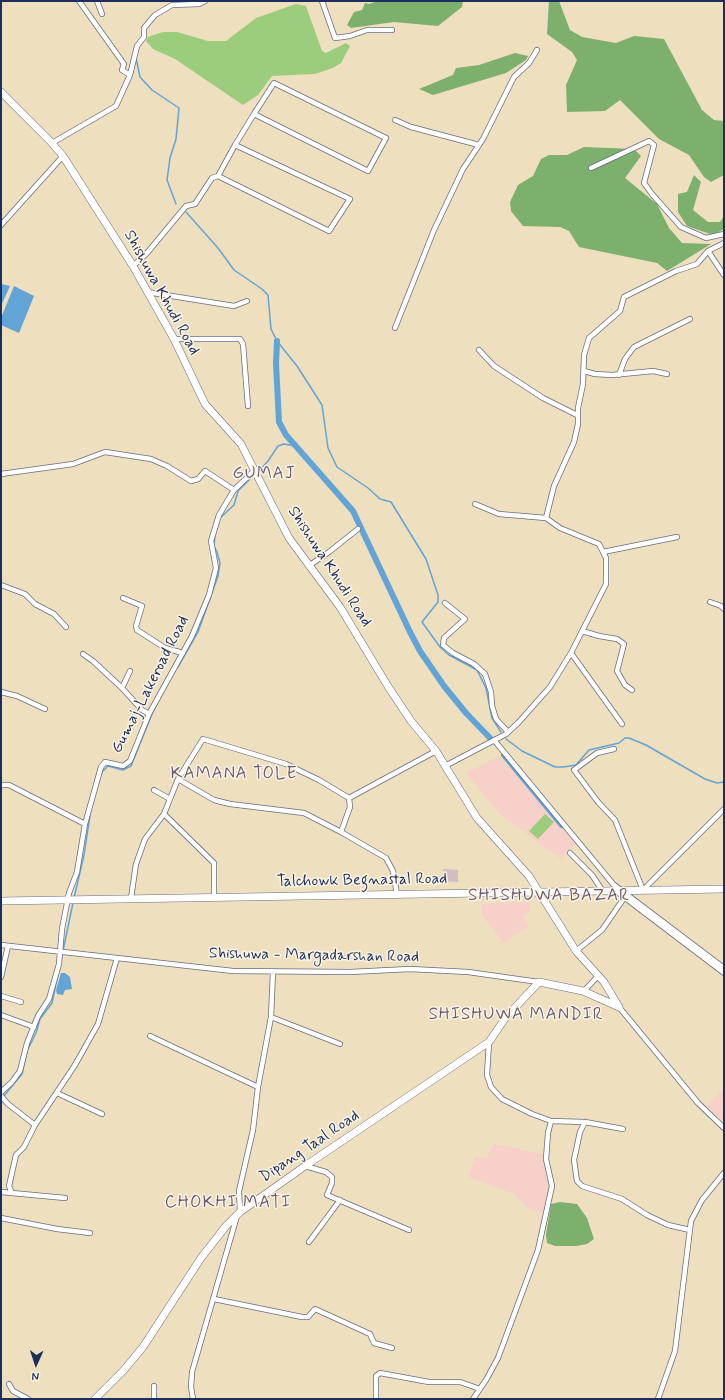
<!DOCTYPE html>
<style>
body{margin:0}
#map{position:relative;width:725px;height:1400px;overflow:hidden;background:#eedfbe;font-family:Mynerve,sans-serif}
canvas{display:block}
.frame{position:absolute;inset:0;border:2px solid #1b2f5e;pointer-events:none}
.north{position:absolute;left:16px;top:1344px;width:40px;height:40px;-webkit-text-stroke:3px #fcf5e5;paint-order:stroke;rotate:183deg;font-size:11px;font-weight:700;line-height:16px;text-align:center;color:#1b2f5e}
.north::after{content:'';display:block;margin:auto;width:14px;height:18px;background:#1b2f5e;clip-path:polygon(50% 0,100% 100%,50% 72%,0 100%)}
</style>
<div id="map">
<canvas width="725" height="1400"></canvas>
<div class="frame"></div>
<div class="north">N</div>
</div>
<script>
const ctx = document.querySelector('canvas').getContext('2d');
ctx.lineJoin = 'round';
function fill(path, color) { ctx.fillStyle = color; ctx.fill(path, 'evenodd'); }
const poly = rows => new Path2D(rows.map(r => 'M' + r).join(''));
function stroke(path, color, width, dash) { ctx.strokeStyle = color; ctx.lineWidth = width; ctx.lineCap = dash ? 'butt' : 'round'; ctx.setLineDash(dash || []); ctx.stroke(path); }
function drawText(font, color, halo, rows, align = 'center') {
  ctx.font = font + ' Mynerve,sans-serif'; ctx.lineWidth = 3; ctx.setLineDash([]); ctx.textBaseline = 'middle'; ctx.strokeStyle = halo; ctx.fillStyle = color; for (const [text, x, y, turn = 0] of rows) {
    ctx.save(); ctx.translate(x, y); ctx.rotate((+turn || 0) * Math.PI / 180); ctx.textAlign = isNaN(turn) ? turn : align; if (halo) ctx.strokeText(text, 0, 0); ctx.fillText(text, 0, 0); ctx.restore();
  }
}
fill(poly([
 [499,756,576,843,561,859,500,814,466,773],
 [530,901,530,912,523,917,529,926,504,943,481,914,482,904],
 [724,1088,724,1122,707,1106],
 [494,1144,543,1154,550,1189,546,1213,530,1210,514,1194,469,1177,475,1157,487,1157]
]), '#f7d0ca');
fill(poly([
 [443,869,458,870,458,882,443,881]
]), '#d2bec2');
fill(poly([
 [296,4,306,6,322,51,326,53,346,43,350,46,341,63,333,68,315,74,272,76,258,95,243,105,175,59,153,49,146,41,148,37,163,32,177,32,208,41,226,41,256,18],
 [545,814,554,822,538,839,529,831]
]), '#9ccd7c');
fill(poly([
 [378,1,463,1,462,7,438,26,394,22,351,28,347,25,354,12,362,10,365,3,369,4],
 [549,1,559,1,570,30,582,37,616,43,634,36,664,39,702,110,714,120,724,121,724,175,711,182,704,177,689,155,659,139,620,100,605,111,567,112,566,85,577,60,572,52,547,34],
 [515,53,528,56,526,60,506,73,433,95,419,89,453,75,456,68,479,65],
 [584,147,634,149,641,156,625,178,657,204,669,228,682,243,711,244,667,271,657,263,579,247,569,231,560,227,523,226,511,211,510,202,518,185,533,176,541,159,549,155,567,155],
 [694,175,701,182,693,210,708,222,720,222,724,216,724,229,713,235,687,226,678,212,678,194,687,192],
 [560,1202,577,1204,587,1218,594,1239,587,1244,576,1246,555,1246,547,1243,546,1234,551,1204]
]), '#7db06c');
fill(poly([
 [1,284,10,286,1,306],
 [14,286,34,296,19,333,1,325,1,318],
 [61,973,65,973,70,977,72,989,65,990,63,995,57,994,56,990]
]), '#62a4d6');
stroke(poly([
 [136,58,140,77,152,90,179,108,176,139,170,158,167,180,176,204],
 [186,212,218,248,234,270,262,289,268,295,271,329,277,341,297,366,322,405,328,448,337,467,368,488,380,499,391,502,426,559,438,595,438,602,422,622,440,647,449,655,477,670,486,688,492,718,501,732],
 [260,470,268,461,278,446,284,444,296,446],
 [220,518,234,505,238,491,254,475],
 [178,667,198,632,218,576,220,563,217,552,214,546,215,535],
 [506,739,522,751,555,767,563,767,576,765,589,750,619,743,625,738,629,738,646,745,705,779,717,783,724,782],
 [102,772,108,766,123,770,131,766,152,714,162,694],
 [74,898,84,855,90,816],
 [28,1049,36,1033,40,1019,52,1003,73,903],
 [3,1097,22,1074,27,1052],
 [1,1106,2,1100]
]), '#62a4d6', 1.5);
stroke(poly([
 [277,341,276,363,279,422,286,435,353,511,410,632,420,651,444,686,466,713,490,738],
 [504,755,562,825]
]), '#62a4d6', 6);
const street = poly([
 [79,1,124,64,122,70,130,75],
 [97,1,102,14],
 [322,1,335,38,350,36,367,30,392,30],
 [395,120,411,127,479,145],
 [52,143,116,106,130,75,137,46,144,37,144,28,155,15,172,5,199,4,205,1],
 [591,168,649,141,654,145,644,183,652,194,681,227,706,238,724,234],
 [218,176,235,145],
 [1,225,63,156],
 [708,251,724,275],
 [133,266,147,253,186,206,195,204,212,178,218,176,329,231,350,199,235,145,254,114,368,171,386,138,274,83,254,114],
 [147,292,234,306,247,301],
 [395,328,434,230,463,169,483,139,514,77,529,63,537,50],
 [174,339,240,339,243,344,248,406],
 [479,350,494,366,543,398,577,415],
 [584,371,595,374,612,375,653,371,667,374],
 [619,375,625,359,634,347,690,319],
 [1,474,73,464,105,452,151,459,167,466,191,481,198,479,205,471,234,490],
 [475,504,499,514,546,518],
 [546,518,554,486,574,442,578,424,578,408,583,384,584,355,589,338,620,311,624,297,676,271,697,264,708,251,724,243],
 [603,552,677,537],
 [310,565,329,552,358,529],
 [1,585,25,594,35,604,54,614,66,627],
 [123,598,142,606,136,626,137,630,165,648,183,653],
 [710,602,721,606,724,609],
 [445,603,465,619,444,638,443,645,453,653,474,664,485,674,491,692,492,706,496,719,508,732],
 [582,631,599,636,617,639,624,644,617,671,625,685,632,690],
 [571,653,622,724],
 [83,654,93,661,122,688],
 [130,671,122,688,142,710,149,714],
 [1,692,17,696,45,709],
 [494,740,613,884,724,968],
 [614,749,597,753,574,770,598,802,615,820,643,890,724,809],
 [445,766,506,734,518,723,550,687,571,653,606,584,606,558,599,544,560,528,546,518],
 [178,779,214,800,230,804,304,813,341,832,386,858,393,871,397,894],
 [1,785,9,785,85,824],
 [154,790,170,799],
 [341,832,350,807,349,798],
 [570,853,592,875,602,890],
 [616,891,724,973],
 [214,897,214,863,164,814,178,779,203,739,286,764,319,780,349,798,436,751],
 [131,898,136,864,145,839,164,814],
 [1,945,233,971,350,972,410,969,468,972,539,982],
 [576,951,602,930,624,898],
 [1,977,8,946],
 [584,991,598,976],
 [1,996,21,1002],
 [619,1007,698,1103,724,1128],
 [1,1015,34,1027],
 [271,1017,340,1044],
 [150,1036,258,1087],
 [489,1042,487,1075,491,1087,502,1099,532,1114,551,1121,585,1122,623,1129],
 [1,1092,12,1082,20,1071,27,1043,38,1016,49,999,59,964,62,929,69,893,77,872,85,824,101,767,105,762,123,766,130,761,149,714,192,636,209,595,216,568,211,541,219,515,234,490,255,470],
 [57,1093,102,1114],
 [1,1096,8,1104,35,1125],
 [585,1122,580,1132,574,1160,577,1181,582,1186,622,1199,647,1215,668,1225,690,1230],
 [305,1166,326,1172,332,1177,332,1183,327,1195,409,1230],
 [11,1191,9,1186,16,1155,24,1147,35,1125,75,1065,98,1024,117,958],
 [1,1192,65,1198],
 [240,1212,239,1191,253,1130,258,1087,271,1017,273,972],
 [1,1218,57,1229,90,1233],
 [309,1242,340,1200],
 [214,1299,302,1317,308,1317,315,1309,370,1334,374,1343,392,1348],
 [9,1384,13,1391,28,1399],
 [154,1399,154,1386],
 [193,1399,191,1387,192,1372,237,1216],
 [376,1399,376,1376,380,1373,429,1382,460,1382,480,1389],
 [473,1399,486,1380,498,1358,538,1250,552,1186,546,1159,548,1133,551,1121],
 [658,1399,675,1351,691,1221,702,1200,724,1173]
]);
const secondary = poly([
 [1,92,50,141,63,156,133,266,174,339,205,404,241,444,289,538,340,607,389,688,411,721,436,751,477,818,529,876,576,951,604,982,619,1007],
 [1,901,724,889],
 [95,1399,123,1371,143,1347,201,1258,226,1226,240,1212,305,1166,489,1042,506,1017,539,982,583,991,619,1007]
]);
stroke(street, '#656d80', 6);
stroke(secondary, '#656d80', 8);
stroke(street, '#fff', 4.5);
stroke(secondary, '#fff', 7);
drawText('16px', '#1b2f5e', '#fcf5e5', [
 ["Shishuwa Khudi Road",161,293,61],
 ["Shishuwa Khudi Road",329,567,57],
 ["Gumaj-Lakeroad Road",151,685,-63],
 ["Talchowk Begnastal Road",362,881,-1],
 ["Shishuwa - Margadarshan Road",314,956,1],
 ["Dipang Taal Road",310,1147,-34]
]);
ctx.letterSpacing = '1px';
drawText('17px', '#675873', '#fcf5e5', [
 ["GUMAJ",264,474],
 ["KAMANA TOLE",234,774],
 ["SHISHUWA BAZAR",549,896],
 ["SHISHUWA MANDIR",516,1015],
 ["CHOKHI MATI",228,1203]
]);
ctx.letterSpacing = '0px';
</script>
